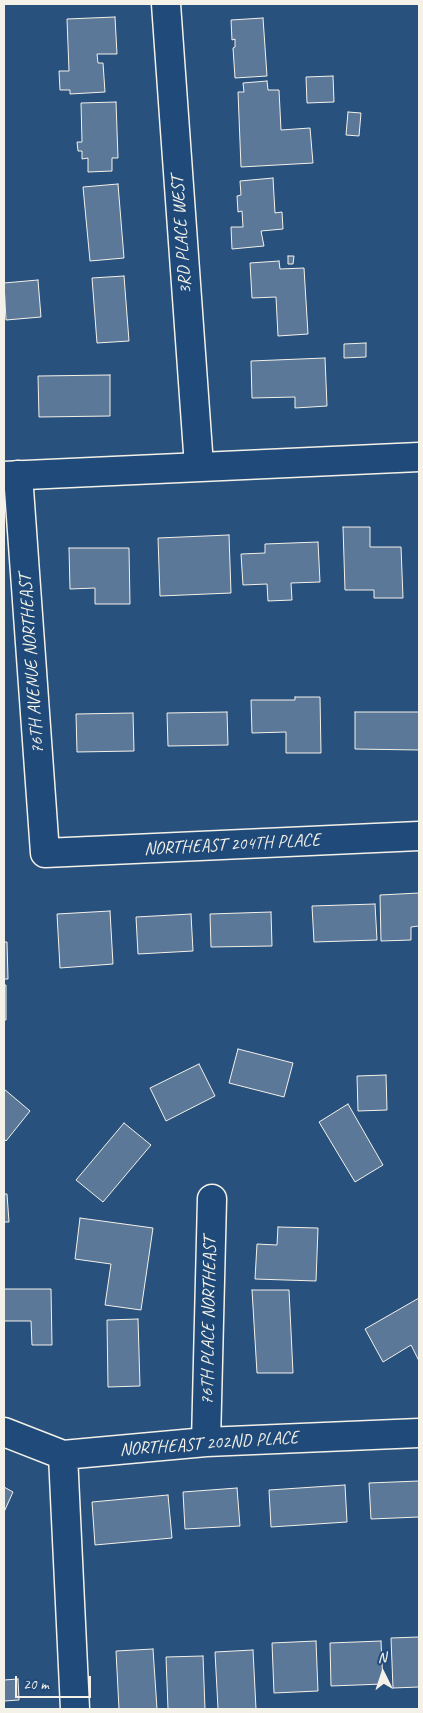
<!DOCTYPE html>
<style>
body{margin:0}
#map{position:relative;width:423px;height:1713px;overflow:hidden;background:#28517e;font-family:Caveat,sans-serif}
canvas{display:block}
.frame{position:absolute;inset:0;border:5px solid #f4f1e8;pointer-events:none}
.north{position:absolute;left:358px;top:1648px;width:50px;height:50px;-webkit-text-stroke:4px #1f4a7a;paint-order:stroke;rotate:356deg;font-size:14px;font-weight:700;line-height:20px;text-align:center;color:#f4f1e8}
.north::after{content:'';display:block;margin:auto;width:18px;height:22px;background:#f4f1e8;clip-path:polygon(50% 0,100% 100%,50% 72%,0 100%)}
.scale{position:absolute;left:15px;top:1676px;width:76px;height:22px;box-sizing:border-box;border:2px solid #f4f1e8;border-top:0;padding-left:6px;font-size:15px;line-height:18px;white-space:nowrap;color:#f4f1e8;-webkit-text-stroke:4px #1f4a7a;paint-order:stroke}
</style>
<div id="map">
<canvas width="423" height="1713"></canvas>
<div class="frame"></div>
<div class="north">N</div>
<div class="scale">20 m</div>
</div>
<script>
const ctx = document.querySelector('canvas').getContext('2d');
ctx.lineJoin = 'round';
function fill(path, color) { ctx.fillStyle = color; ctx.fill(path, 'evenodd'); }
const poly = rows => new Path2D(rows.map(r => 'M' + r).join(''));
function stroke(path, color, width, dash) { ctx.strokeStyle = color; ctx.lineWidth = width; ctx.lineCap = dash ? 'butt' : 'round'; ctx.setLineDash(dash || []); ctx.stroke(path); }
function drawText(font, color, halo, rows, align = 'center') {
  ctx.font = font + ' Caveat,sans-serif'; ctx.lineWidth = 4; ctx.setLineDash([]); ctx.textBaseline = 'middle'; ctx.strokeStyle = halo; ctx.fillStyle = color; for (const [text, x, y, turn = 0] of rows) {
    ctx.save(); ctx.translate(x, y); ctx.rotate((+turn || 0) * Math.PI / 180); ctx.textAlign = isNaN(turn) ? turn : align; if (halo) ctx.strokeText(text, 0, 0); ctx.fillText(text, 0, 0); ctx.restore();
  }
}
const building = poly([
 [115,17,117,54,97,54,98,63,103,63,105,92,70,94,70,90,60,90,59,71,69,71,67,19,115,17],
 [263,18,267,76,235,78,233,48,235,47,235,39,232,40,231,20,263,18],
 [333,76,334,102,307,103,306,77,333,76],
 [267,81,268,90,279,90,281,130,310,128,313,163,241,167,238,92,244,92,243,83,267,81],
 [116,102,118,158,112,158,112,171,88,172,88,158,82,159,82,151,78,151,77,142,82,142,81,103,116,102],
 [348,112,361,113,359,136,346,135,348,112],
 [273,178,275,213,282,212,283,229,261,231,264,246,232,249,231,227,243,227,242,211,238,212,237,196,241,195,240,181,273,178],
 [118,184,124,258,90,261,83,187,118,184],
 [288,256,294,256,293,264,288,264,288,256],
 [279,261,280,269,304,268,308,334,278,336,276,297,252,298,250,263,279,261],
 [124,276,129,341,97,343,92,278,124,276],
 [38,280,41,317,6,320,4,283,38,280],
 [366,343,366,357,344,358,344,344,366,343],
 [325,358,327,406,295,408,295,397,252,398,251,361,325,358],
 [110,375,110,416,39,417,38,376,110,375],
 [343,527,370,527,370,547,401,547,403,598,374,598,374,590,345,590,343,527],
 [229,535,231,593,160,596,158,538,229,535],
 [318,542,320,582,291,583,292,600,268,601,267,584,243,585,241,554,265,553,265,544,318,542],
 [69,548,129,548,130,604,95,604,95,588,70,589,69,548],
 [295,697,320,697,321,753,286,753,286,732,252,733,251,700,295,700,295,697],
 [227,712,228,745,168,746,167,713,227,712],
 [355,712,419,712,419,750,355,749,355,712],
 [133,713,134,751,77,752,76,714,133,713],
 [419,893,419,926,411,927,411,940,381,941,380,895,419,893],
 [375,904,377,940,314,942,312,906,375,904],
 [110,911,113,964,60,968,57,914,110,911],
 [271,912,272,946,211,947,210,914,271,912],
 [191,914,193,951,138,954,136,917,191,914],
 [4,942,7,942,8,979,4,979,4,942],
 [4,985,6,985,6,1020,4,1020,4,985],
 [238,1049,293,1063,284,1097,229,1083,238,1049],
 [199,1064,215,1096,166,1121,150,1088,199,1064],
 [386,1075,387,1110,358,1111,357,1076,386,1075],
 [4,1089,30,1111,6,1141,4,1139,4,1089],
 [348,1104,383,1165,355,1182,319,1122,348,1104],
 [124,1123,151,1145,103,1202,76,1180,124,1123],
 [4,1194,7,1194,9,1222,4,1222,4,1194],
 [80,1218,153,1228,141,1310,105,1305,111,1264,75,1259,80,1218],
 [278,1227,318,1228,316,1281,255,1279,257,1244,277,1245,278,1227],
 [4,1289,51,1289,52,1345,32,1345,31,1321,4,1321,4,1289],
 [252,1290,289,1290,293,1373,257,1373,252,1290],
 [419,1298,419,1361,411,1345,383,1362,365,1329,419,1298],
 [138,1319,140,1386,108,1387,107,1320,138,1319],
 [419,1481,419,1517,371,1519,369,1483,419,1481],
 [345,1485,347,1522,271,1527,269,1490,345,1485],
 [4,1487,13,1492,4,1512,4,1487],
 [237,1488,240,1526,185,1529,183,1492,237,1488],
 [168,1495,172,1538,95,1545,92,1502,168,1495],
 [419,1637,419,1687,393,1688,391,1638,419,1637],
 [316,1641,318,1691,274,1693,272,1643,316,1641],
 [381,1641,383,1684,331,1686,330,1643,381,1641],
 [153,1649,157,1709,119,1709,116,1651,153,1649],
 [253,1650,256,1709,218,1709,215,1652,253,1650],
 [203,1656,205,1709,168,1709,166,1657,203,1656],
 [18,1679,19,1700,4,1701,4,1680,18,1679]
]);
fill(building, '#5b7899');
stroke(building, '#f4f1e8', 1);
const minor = poly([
 [166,4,199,466],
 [18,475,45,853,419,836],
 [4,1432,63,1455,206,1442,419,1433],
 [206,1442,212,1199],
 [63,1455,75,1709]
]);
const tertiary = poly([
 [4,476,419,457]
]);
stroke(minor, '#f4f1e8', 31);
stroke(tertiary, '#f4f1e8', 31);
stroke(minor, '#1f4a7a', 28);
stroke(tertiary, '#1f4a7a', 28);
drawText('18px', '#f4f1e8', '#1f4a7a', [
 ["3RD PLACE WEST",182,235,-94],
 ["76TH AVENUE NORTHEAST",32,664,-94],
 ["NORTHEAST 204TH PLACE",232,845,-3],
 ["76TH PLACE NORTHEAST",209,1321,-89],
 ["NORTHEAST 202ND PLACE",209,1444,-4]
]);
</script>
